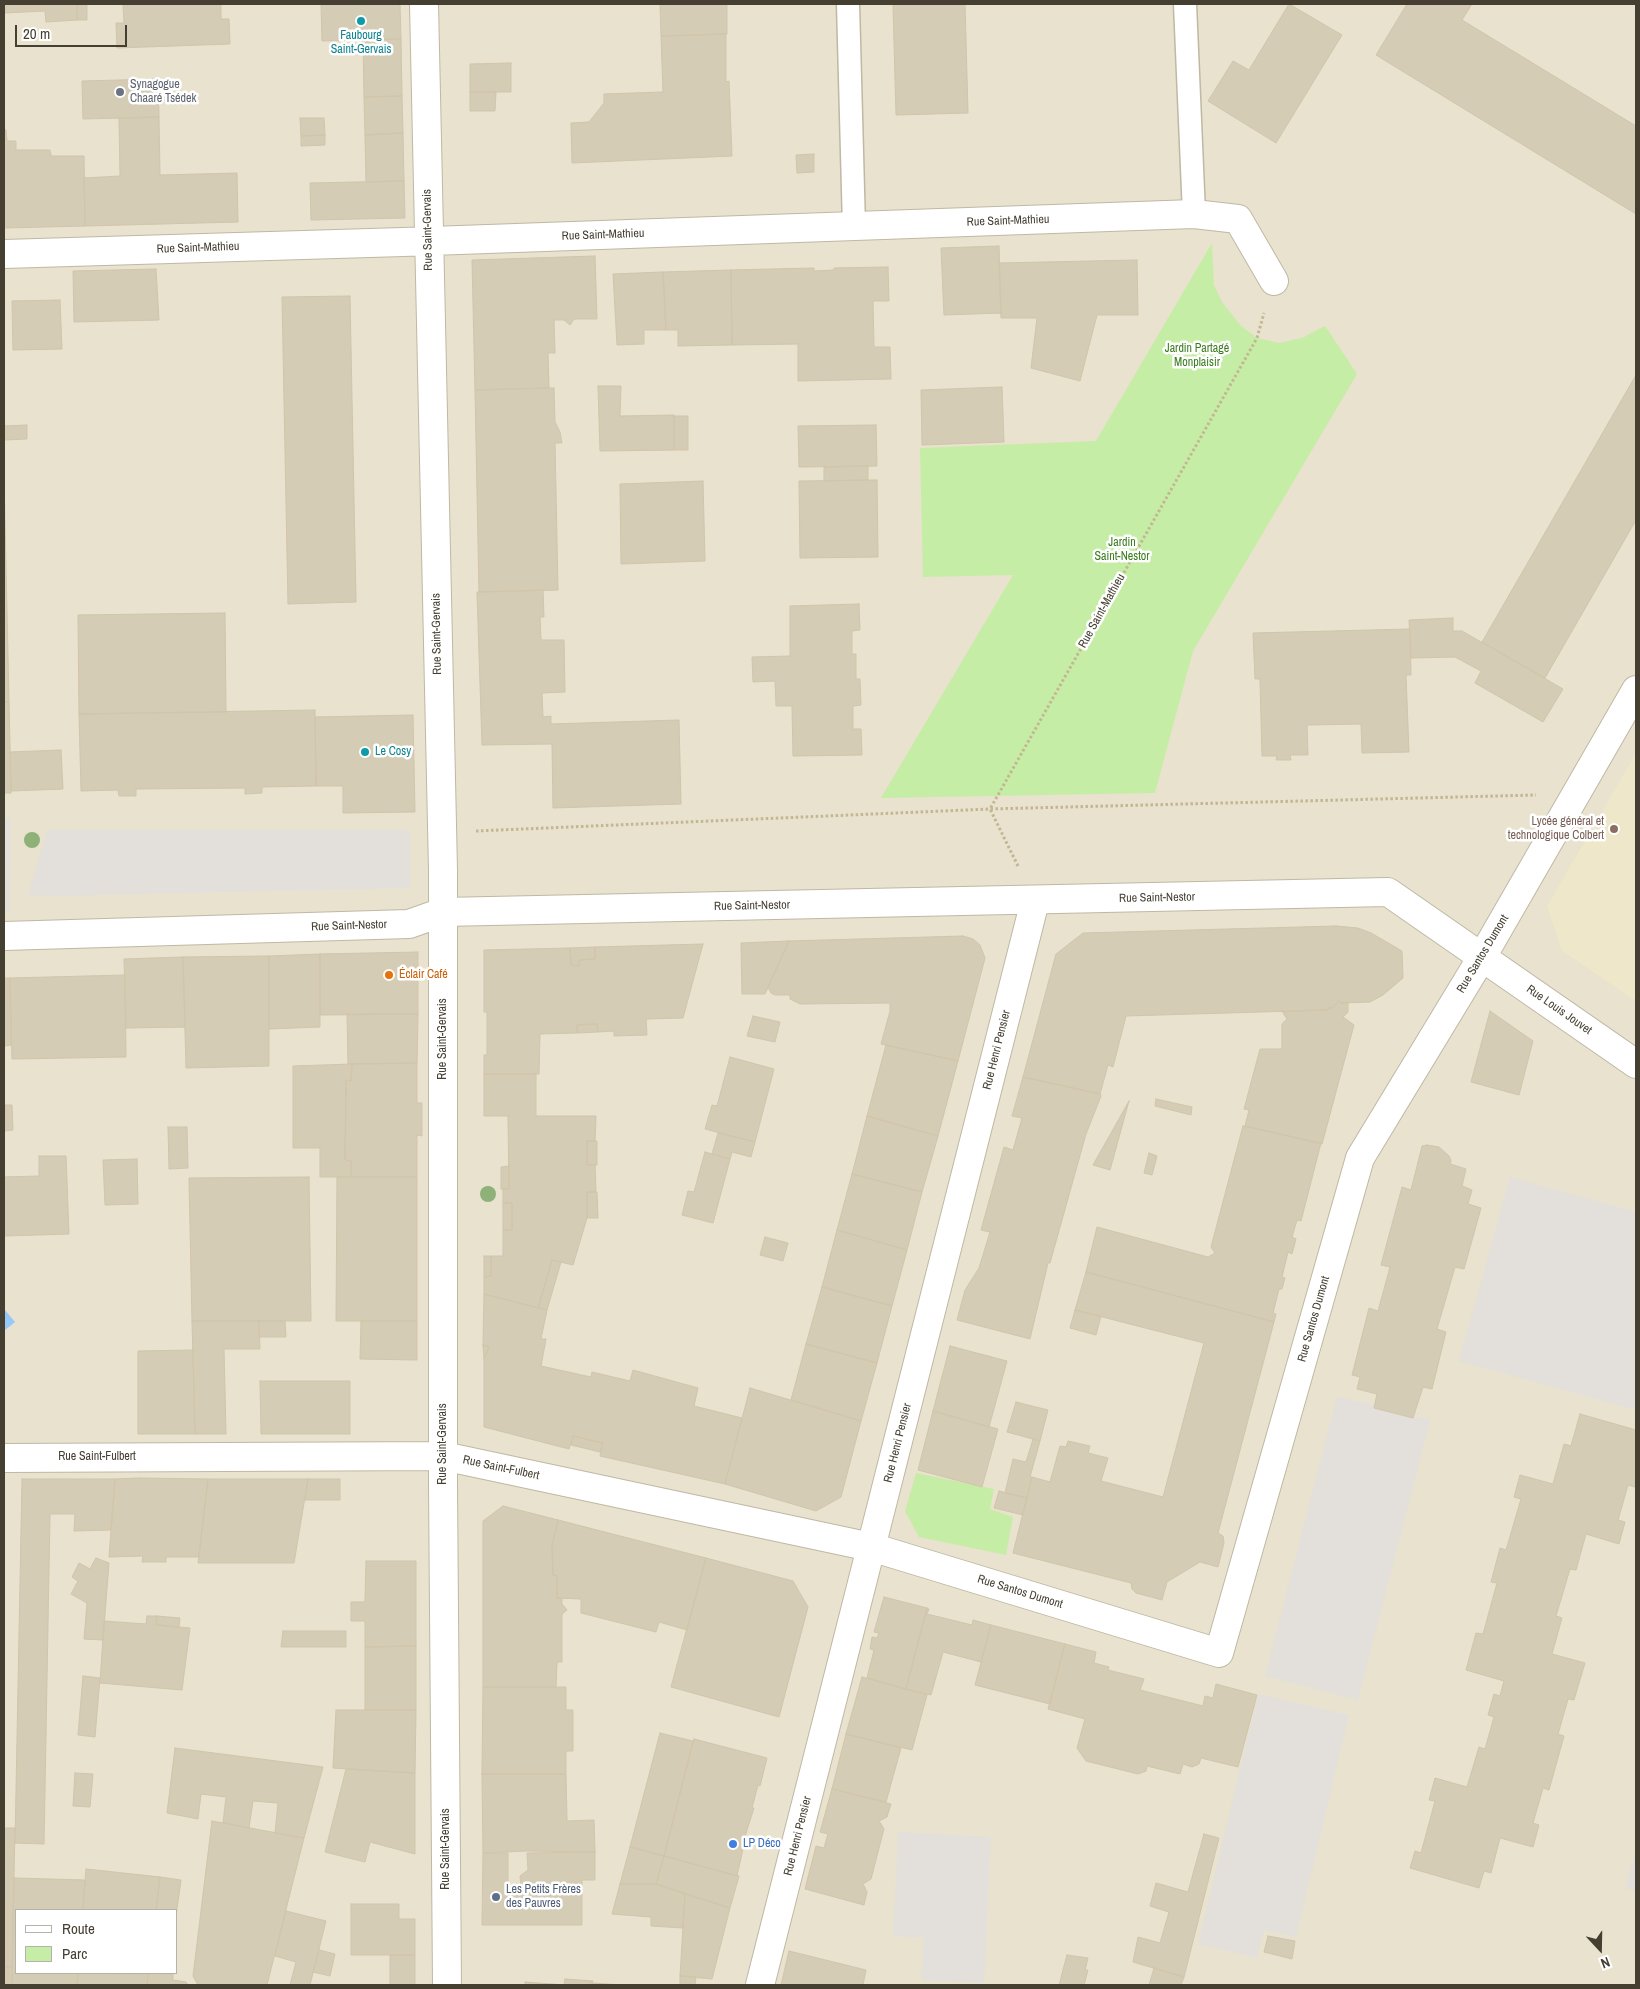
<!DOCTYPE html>
<meta charset="utf-8">
<style>
body{margin:0}
#map{position:relative;width:1640px;height:1989px;overflow:hidden;background:#f3f0e2;font-family:"Archivo Narrow",sans-serif}
canvas{display:block}
.frame{position:absolute;inset:0;border:5px solid #453f32;pointer-events:none}
.legend{position:absolute;left:15px;top:1909px;width:162px;height:65px;box-sizing:border-box;background:#fff;border:1px solid #b5b2ad;margin:0;padding:6px 9px;list-style:none;font-size:15px;color:#453f32}
.legend li{display:flex;align-items:center;gap:10px;height:25px}
.legend b{width:25px;border:1px solid #b5b2ad}
.north{position:absolute;left:1575px;top:1924px;width:50px;height:50px;-webkit-text-stroke:4px #fff;paint-order:stroke;rotate:159deg;font-size:14px;font-weight:700;line-height:20px;text-align:center;color:#453f32}
.north::after{content:'';display:block;margin:auto;width:18px;height:22px;background:#453f32;clip-path:polygon(50% 0,100% 100%,50% 72%,0 100%)}
.scale{position:absolute;left:15px;top:25px;width:112px;height:22px;box-sizing:border-box;border:2px solid #453f32;border-top:0;padding-left:6px;font-size:15px;line-height:18px;white-space:nowrap;color:#453f32;-webkit-text-stroke:4px #fff;paint-order:stroke}
</style>
<div id="map">
<canvas width="1640" height="1989"></canvas>
<div class="frame"></div>
<ul class="legend">
<li><b style="height:6px;background:#fff"></b>Route</li>
<li><b style="height:14px;background:#c6eda5"></b>Parc</li>
</ul>
<div class="north">N</div>
<div class="scale">20 m</div>
</div>
<script>
const ctx = document.querySelector('canvas').getContext('2d');
ctx.lineJoin = 'round';
function fill(path, color) { ctx.fillStyle = color; ctx.fill(path, 'evenodd'); }
const poly = rows => new Path2D(rows.map(r => 'M' + r).join(''));
function stroke(path, color, width, dash) { ctx.strokeStyle = color; ctx.lineWidth = width; ctx.lineCap = dash ? 'butt' : 'round'; ctx.setLineDash(dash || []); ctx.stroke(path); }
function drawText(font, color, halo, rows, align = 'center') {
  ctx.font = font + ' "Archivo Narrow",sans-serif'; ctx.lineWidth = 5; ctx.setLineDash([]); ctx.textBaseline = 'middle'; ctx.strokeStyle = halo; ctx.fillStyle = color; for (const [text, x, y, turn = 0] of rows) {
    ctx.save(); ctx.translate(x, y); ctx.rotate((+turn || 0) * Math.PI / 180); ctx.textAlign = isNaN(turn) ? turn : align; if (halo) ctx.strokeText(text, 0, 0); ctx.fillText(text, 0, 0); ctx.restore();
  }
}
fill(poly([
 [4,4,1636,4,1636,1985,4,1985],
 [16,1910,176,1910,176,1973,16,1973]
]), '#e8e2cf');
fill(poly([
 [1636,753,1636,1001,1562,951,1547,906]
]), '#eee7ca');
fill(poly([
 [1212,243,1214,285,1222,302,1241,326,1257,338,1279,343,1302,338,1325,326,1357,374,1193,651,1155,793,881,798,1013,575,923,577,920,448,1096,441],
 [916,1473,994,1489,990,1509,1013,1517,1006,1555,919,1537,905,1511]
]), '#c6eda5');
fill(poly([
 [4,818,11,818,9,913,4,913],
 [47,830,410,830,410,888,53,896,28,895],
 [1510,1177,1636,1212,1636,1410,1459,1361],
 [1337,1396,1430,1420,1358,1700,1265,1676],
 [1258,1694,1349,1715,1296,1937,1264,1930,1257,1958,1198,1944],
 [898,1832,991,1837,984,1983,921,1980,924,1938,893,1936],
 [1636,1850,1636,1891,1625,1888]
]), '#e3e0db');
fill(poly([
 [4,1309,15,1322,4,1331]
]), '#96c8f8');
const building = poly([
 [4,4,77,4,77,20,46,22,45,11,4,13,4,4],
 [77,4,87,4,87,20,77,20,77,4],
 [123,4,221,4,221,19,229,19,230,44,117,48,116,23,124,23,123,4],
 [321,4,400,4,401,39,322,41,321,4],
 [660,4,727,4,727,34,661,36,660,4],
 [893,4,965,4,968,113,896,115,893,4],
 [1289,4,1342,35,1276,143,1208,101,1233,61,1249,70,1289,4],
 [1407,4,1472,4,1462,20,1636,126,1636,214,1376,55,1407,4],
 [726,34,726,82,729,81,732,156,572,163,571,123,589,122,604,103,604,94,663,92,661,36,726,34],
 [401,39,402,96,364,97,363,40,401,39],
 [511,63,511,92,470,92,470,64,511,63],
 [158,79,159,117,83,119,82,81,158,79],
 [470,92,496,92,495,111,470,111,470,92],
 [402,96,403,133,365,135,364,97,402,96],
 [159,117,160,175,237,173,238,222,85,226,84,178,120,176,119,118,159,117],
 [300,118,324,118,325,135,301,136,300,118],
 [4,128,6,130,7,141,16,141,16,150,50,150,51,156,84,156,85,226,4,228,4,128],
 [403,133,404,181,366,182,365,135,403,133],
 [325,135,325,145,301,146,301,136,325,135],
 [814,154,814,172,797,173,796,155,814,154],
 [404,181,405,218,311,220,310,183,404,181],
 [999,246,1001,313,944,315,941,248,999,246],
 [595,256,597,319,574,319,570,325,564,320,554,320,555,353,548,353,549,388,475,390,472,260,595,256],
 [1137,260,1138,315,1097,315,1080,381,1031,368,1037,318,1001,318,999,263,1137,260],
 [888,267,889,301,873,301,874,347,890,347,891,379,798,381,798,344,732,345,731,270,814,268,814,271,834,270,834,268,888,267],
 [156,269,159,320,74,322,73,271,156,269],
 [731,270,732,345,678,346,678,330,666,330,663,272,731,270],
 [663,272,666,330,644,330,644,344,617,345,613,274,663,272],
 [350,296,356,602,288,604,282,297,350,296],
 [60,300,62,349,13,350,12,301,60,300],
 [1636,375,1636,520,1545,678,1482,642,1636,375],
 [598,386,621,386,620,416,674,415,674,450,600,451,598,386],
 [1002,387,1004,442,922,445,921,390,1002,387],
 [554,388,555,422,560,432,562,443,555,443,558,590,479,592,475,390,554,388],
 [674,416,688,416,688,450,674,450,674,416],
 [27,425,27,439,4,440,4,426,27,425],
 [876,425,877,466,799,467,798,426,876,425],
 [868,466,868,480,824,481,824,467,868,466],
 [4,476,9,702,4,702,4,476],
 [877,480,878,557,800,558,799,481,877,480],
 [703,481,705,561,621,564,620,484,703,481],
 [543,590,544,617,540,617,541,640,564,640,565,692,542,693,543,717,551,716,551,724,679,720,681,804,553,808,552,744,482,745,477,592,543,590],
 [859,604,860,630,852,631,852,654,856,654,856,679,860,679,861,705,853,706,853,729,861,729,862,755,793,756,792,706,776,706,775,681,753,682,752,657,790,656,790,606,859,604],
 [225,613,226,712,79,714,78,615,225,613],
 [1453,618,1453,631,1462,631,1563,689,1543,722,1475,683,1481,671,1455,657,1411,658,1409,620,1453,618],
 [1410,629,1411,675,1406,675,1409,752,1362,753,1361,724,1307,725,1308,755,1290,755,1291,760,1276,760,1277,756,1262,756,1260,679,1255,679,1253,633,1410,629],
 [4,702,9,702,11,793,4,793,4,702],
 [315,710,316,786,262,787,262,793,245,794,245,788,136,789,136,796,119,796,118,790,81,791,79,714,315,710],
 [413,715,415,812,343,813,343,786,316,786,315,717,413,715],
 [61,750,63,789,11,791,10,752,61,750],
 [1336,926,1358,928,1371,933,1402,951,1403,978,1383,995,1370,1002,1341,1003,1339,1001,1332,1008,1328,1008,1328,1010,1126,1016,1113,1067,1108,1065,1100,1094,1023,1077,1056,954,1083,933,1336,926],
 [963,936,973,939,980,945,985,958,958,1061,881,1044,890,1011,890,1003,800,1004,790,999,790,995,775,995,771,993,768,987,789,941,963,936],
 [789,941,765,994,742,994,741,943,789,941],
 [703,944,683,1018,646,1019,647,1035,614,1036,614,1031,598,1032,597,1024,577,1025,577,1033,540,1034,539,1074,484,1074,484,1055,487,1055,487,1012,484,1012,484,950,570,948,571,965,579,966,579,960,595,959,595,947,703,944],
 [595,947,595,959,579,960,579,966,571,965,570,948,595,947],
 [418,952,418,1014,320,1015,320,954,418,952],
 [320,954,320,1027,269,1029,269,956,320,954],
 [269,956,269,1066,186,1068,183,957,269,956],
 [183,957,185,1027,126,1028,124,959,183,957],
 [125,975,126,1057,12,1059,10,978,125,975],
 [4,978,10,978,11,1045,4,1046,4,978],
 [1339,1001,1341,1003,1348,1002,1348,1012,1343,1017,1354,1025,1322,1144,1245,1126,1249,1110,1244,1109,1260,1049,1282,1049,1282,1024,1287,1019,1282,1011,1328,1010,1328,1008,1332,1008,1339,1001],
 [1490,1011,1533,1041,1519,1095,1471,1082,1490,1011],
 [347,1014,418,1014,417,1063,348,1064,347,1014],
 [753,1016,780,1022,775,1042,747,1036,753,1016],
 [597,1024,598,1032,577,1033,577,1025,597,1024],
 [886,1045,958,1061,938,1136,867,1116,886,1045],
 [730,1057,774,1069,755,1142,705,1129,712,1105,717,1106,730,1057],
 [417,1063,417,1103,422,1103,422,1136,417,1135,417,1177,351,1177,351,1161,345,1160,346,1080,351,1081,352,1064,417,1063],
 [352,1064,351,1081,346,1080,345,1160,351,1161,351,1177,320,1177,320,1148,293,1148,293,1066,352,1064],
 [484,1074,536,1074,536,1116,596,1116,595,1141,587,1141,587,1165,595,1165,596,1192,587,1192,587,1218,573,1265,552,1260,538,1308,484,1294,484,1277,491,1276,491,1256,503,1256,503,1230,512,1230,512,1203,503,1203,503,1189,509,1189,508,1116,484,1116,484,1074],
 [1023,1077,1100,1094,1101,1096,1086,1134,1050,1263,1048,1263,1030,1339,957,1320,965,1290,979,1268,990,1232,981,1230,1004,1147,1013,1150,1022,1118,1012,1116,1023,1077],
 [1156,1099,1192,1107,1191,1115,1155,1106,1156,1099],
 [1129,1101,1110,1170,1093,1165,1129,1101],
 [5,1105,12,1105,13,1130,5,1131,5,1105],
 [867,1116,938,1136,922,1192,852,1174,867,1116],
 [1243,1126,1321,1143,1301,1221,1297,1220,1292,1237,1296,1239,1292,1254,1288,1252,1282,1277,1285,1278,1282,1289,1279,1289,1273,1313,1276,1314,1274,1322,1086,1272,1097,1227,1208,1257,1215,1253,1211,1247,1243,1126],
 [168,1127,187,1127,188,1168,169,1169,168,1127],
 [718,1133,755,1142,751,1157,732,1152,730,1159,712,1154,718,1133],
 [587,1141,597,1141,597,1165,587,1165,587,1141],
 [1427,1145,1439,1147,1449,1156,1451,1160,1450,1164,1466,1169,1462,1186,1472,1190,1468,1204,1481,1208,1464,1269,1455,1267,1437,1329,1446,1332,1432,1389,1423,1387,1413,1418,1374,1408,1377,1394,1357,1389,1360,1377,1352,1375,1369,1308,1378,1311,1390,1267,1381,1265,1402,1187,1411,1190,1422,1146,1427,1145],
 [705,1152,730,1159,713,1223,682,1215,688,1191,694,1192,705,1152],
 [1149,1153,1157,1156,1152,1175,1144,1173,1149,1153],
 [39,1156,66,1156,69,1234,4,1236,4,1177,39,1176,39,1156],
 [137,1159,138,1204,105,1205,103,1160,137,1159],
 [509,1166,509,1189,501,1189,501,1167,509,1166],
 [852,1174,922,1192,907,1250,837,1230,852,1174],
 [309,1177,311,1321,192,1321,189,1178,309,1177],
 [337,1177,417,1177,417,1321,336,1321,337,1177],
 [587,1192,597,1192,598,1218,587,1218,587,1192],
 [503,1203,512,1203,512,1230,503,1230,503,1203],
 [837,1230,907,1250,892,1306,822,1287,837,1230],
 [765,1237,788,1243,783,1261,760,1255,765,1237],
 [484,1256,491,1256,491,1276,484,1277,484,1256],
 [552,1260,561,1262,547,1310,538,1308,552,1260],
 [1086,1272,1274,1322,1218,1533,1223,1536,1224,1543,1218,1567,1200,1562,1167,1582,1162,1600,1136,1593,1132,1589,1131,1583,1013,1553,1032,1477,1050,1482,1060,1446,1066,1447,1068,1441,1090,1446,1088,1453,1108,1458,1101,1481,1163,1497,1204,1343,1075,1310,1086,1272],
 [822,1287,892,1306,877,1363,806,1344,822,1287],
 [484,1294,547,1310,541,1339,546,1339,541,1366,591,1377,592,1372,630,1381,633,1370,698,1388,694,1406,742,1418,725,1484,600,1456,603,1443,573,1436,569,1449,484,1427,484,1359,489,1347,483,1345,484,1294],
 [1075,1310,1101,1316,1096,1335,1070,1328,1075,1310],
 [192,1321,259,1321,260,1349,224,1349,226,1434,195,1434,192,1321],
 [259,1321,285,1321,286,1337,259,1337,259,1321],
 [361,1321,417,1321,417,1360,360,1359,361,1321],
 [806,1344,877,1363,861,1421,791,1400,806,1344],
 [483,1345,489,1347,484,1359,483,1345],
 [950,1346,1007,1361,989,1427,933,1411,950,1346],
 [193,1350,195,1434,138,1434,138,1351,193,1350],
 [260,1381,350,1381,350,1434,261,1434,260,1381],
 [750,1388,861,1421,841,1497,816,1511,725,1484,750,1388],
 [1016,1402,1048,1410,1040,1441,1007,1432,1016,1402],
 [933,1411,998,1429,982,1487,918,1470,933,1411],
 [1580,1414,1636,1430,1636,1481,1635,1487,1628,1485,1618,1520,1625,1522,1619,1544,1586,1534,1576,1570,1570,1569,1556,1616,1562,1618,1552,1654,1585,1663,1574,1700,1568,1699,1558,1734,1564,1736,1549,1790,1543,1788,1533,1823,1539,1825,1533,1847,1500,1838,1491,1873,1484,1871,1479,1888,1410,1868,1415,1851,1421,1853,1435,1801,1429,1800,1435,1778,1467,1787,1479,1747,1485,1749,1494,1717,1488,1715,1494,1694,1500,1696,1504,1681,1466,1670,1476,1633,1483,1634,1497,1583,1491,1582,1500,1548,1506,1550,1521,1499,1514,1497,1520,1475,1553,1484,1564,1444,1571,1446,1580,1414],
 [573,1436,603,1443,600,1452,571,1445,573,1436],
 [1033,1439,1040,1441,1030,1477,1032,1477,1027,1498,1005,1493,1013,1459,1026,1462,1033,1439],
 [139,1478,208,1479,199,1557,166,1557,166,1562,142,1562,143,1556,109,1557,115,1479,139,1478],
 [22,1479,115,1479,111,1530,74,1531,75,1514,50,1514,44,1844,15,1843,22,1479],
 [208,1479,308,1479,294,1563,198,1563,208,1479],
 [308,1479,340,1479,340,1500,305,1500,308,1479],
 [999,1491,1027,1498,1023,1515,994,1508,999,1491],
 [503,1506,558,1520,552,1546,553,1575,557,1576,557,1598,562,1599,562,1604,567,1610,562,1614,562,1662,557,1662,556,1687,483,1687,483,1521,503,1506],
 [558,1520,706,1558,687,1630,659,1622,656,1632,581,1613,581,1599,557,1598,557,1576,553,1575,552,1546,558,1520],
 [96,1558,109,1563,103,1640,84,1639,87,1603,71,1594,78,1581,72,1577,79,1563,90,1569,96,1558],
 [706,1558,793,1581,808,1607,779,1717,671,1687,706,1558],
 [366,1561,416,1561,416,1646,365,1647,365,1621,351,1621,351,1602,365,1602,366,1561],
 [884,1597,927,1608,906,1689,867,1678,874,1650,870,1649,872,1637,877,1638,879,1633,874,1632,884,1597],
 [927,1608,929,1609,927,1614,972,1625,973,1620,991,1625,981,1662,943,1652,931,1695,906,1689,927,1608],
 [147,1616,157,1616,156,1625,190,1628,182,1690,100,1683,104,1621,146,1624,147,1616],
 [157,1616,180,1618,179,1627,156,1625,157,1616],
 [991,1625,1065,1644,1050,1704,975,1685,991,1625],
 [283,1631,346,1631,346,1647,281,1647,283,1631],
 [1065,1644,1096,1652,1094,1663,1109,1667,1108,1670,1144,1679,1140,1690,1203,1706,1205,1696,1213,1698,1216,1684,1257,1695,1238,1767,1201,1758,1199,1764,1192,1767,1183,1764,1180,1774,1147,1766,1146,1771,1138,1774,1086,1761,1077,1748,1085,1719,1048,1709,1065,1644],
 [416,1646,416,1710,365,1710,365,1647,416,1646],
 [83,1676,100,1678,95,1737,78,1735,83,1676],
 [862,1677,927,1695,912,1750,846,1734,862,1677],
 [483,1687,566,1687,566,1710,573,1710,573,1751,566,1751,566,1774,482,1774,483,1687],
 [336,1710,416,1710,415,1773,333,1768,336,1710],
 [660,1733,693,1741,664,1856,630,1847,660,1733],
 [846,1734,901,1748,886,1802,832,1789,846,1734],
 [694,1739,767,1758,760,1786,758,1785,752,1808,754,1808,741,1849,743,1849,737,1876,664,1856,694,1739],
 [175,1748,323,1767,304,1838,275,1833,278,1803,253,1801,249,1828,223,1823,226,1797,201,1794,198,1819,167,1813,175,1748],
 [346,1769,415,1773,415,1854,370,1842,365,1862,325,1852,346,1769],
 [75,1773,93,1774,90,1807,73,1806,75,1773],
 [482,1774,566,1774,567,1821,594,1820,595,1852,527,1851,483,1853,482,1774],
 [832,1789,891,1804,887,1817,879,1821,884,1829,871,1879,863,1884,867,1892,864,1905,805,1889,816,1846,824,1848,828,1834,820,1832,832,1789],
 [212,1821,304,1838,267,1985,198,1985,193,1976,212,1821],
 [4,1828,15,1828,12,1967,4,1967,4,1828],
 [1204,1834,1219,1838,1184,1977,1133,1962,1138,1937,1160,1943,1169,1912,1150,1906,1156,1883,1188,1892,1204,1834],
 [630,1847,664,1856,656,1884,620,1884,630,1847],
 [595,1852,595,1880,582,1880,582,1925,482,1925,483,1853,508,1853,508,1888,521,1887,520,1876,528,1870,527,1853,595,1852],
 [664,1856,739,1876,730,1908,656,1884,664,1856],
 [86,1869,160,1877,156,1910,83,1910,86,1869],
 [160,1877,181,1880,176,1916,176,1910,156,1910,160,1877],
 [14,1878,85,1880,83,1910,16,1910,16,1973,78,1973,77,1985,12,1985,14,1878],
 [620,1884,656,1884,685,1894,683,1928,651,1926,651,1917,612,1914,620,1884],
 [685,1894,730,1908,712,1979,680,1976,685,1894],
 [351,1904,399,1904,399,1919,415,1919,415,1955,351,1955,351,1904],
 [286,1911,326,1921,310,1985,290,1985,296,1962,275,1956,286,1911],
 [1268,1936,1295,1941,1292,1959,1264,1952,1268,1936],
 [319,1950,335,1954,330,1976,313,1972,319,1950],
 [789,1951,866,1970,863,1985,781,1985,789,1951],
 [390,1955,415,1955,415,1985,390,1985,390,1955],
 [1067,1955,1088,1958,1085,1970,1088,1970,1084,1985,1059,1985,1067,1955],
 [4,1967,12,1967,12,1985,4,1985,4,1967],
 [1154,1968,1184,1977,1181,1985,1149,1985,1154,1968],
 [78,1973,142,1974,148,1974,147,1985,77,1985,78,1973],
 [148,1973,173,1974,173,1980,186,1982,188,1985,147,1985,148,1973],
 [680,1976,696,1977,695,1985,680,1985,680,1976],
 [565,1979,593,1981,592,1983,592,1985,564,1985,565,1979],
 [525,1982,565,1985,525,1985,525,1982],
 [592,1983,623,1985,592,1985,592,1983]
]);
fill(building, '#d5ccb6');
stroke(building, '#d2c5a9', 1);
const service = poly([
 [848,4,854,227],
 [1185,4,1194,214]
]);
const minor = poly([
 [424,4,443,870,443,1486,447,1985],
 [4,254,403,242,1194,214,1238,219,1274,281],
 [4,936,409,924,443,912,1388,892,1636,1064],
 [4,1458,443,1456,871,1547,1219,1653,1360,1158,1482,957,1636,690],
 [760,1985,1035,901]
]);
stroke(service, '#bfb8a4', 25);
stroke(minor, '#bfb8a4', 30);
stroke(poly([
 [476,831,990,809,1536,795],
 [1018,866,990,809,1257,338,1264,313]
]), '#c3b693', 3, [2.5, 2.5]);
stroke(service, '#fff', 22);
stroke(minor, '#fff', 28);
ctx.fillStyle = '#8eb177';
for (const [x, y] of [
 [32,840],
 [488,1194]
]) { ctx.beginPath(); ctx.arc(x, y, 8, 0, 2 * Math.PI); ctx.fill(); }
for (const [x, y, r, color] of [
 [361,21,5,"#0f9aa8"],
 [120,92,5,"#6b7280"],
 [365,752,5,"#0f9aa8"],
 [1614,829,5,"#8d6e63"],
 [389,975,5,"#e8710a"],
 [733,1844,5,"#3f7fe0"],
 [496,1897,5,"#5c6f8a"]
]) { const dot = new Path2D(); dot.arc(x, y, r, 0, 2 * Math.PI); ctx.fillStyle = color; ctx.fill(dot); stroke(dot, '#fff', 2); }
drawText('12px', '#0d838f', '#fff', [
 ["Faubourg",361,36],
 ["Saint-Gervais",361,50],
 ["Le Cosy",375,752,"left"]
]);
drawText('12px', '#5b616d', '#fff', [
 ["Synagogue",130,85],
 ["Chaaré Tsédek",130,99]
], 'left');
drawText('12px', '#453f32', '#fff', [
 ["Rue Saint-Mathieu",1008,221,-2],
 ["Rue Saint-Gervais",428,230,-91],
 ["Rue Saint-Mathieu",603,235,-2],
 ["Rue Saint-Mathieu",198,248,-2],
 ["Rue Saint-Mathieu",1102,611,-61],
 ["Rue Saint-Gervais",437,634,-91],
 ["Rue Saint-Nestor",1157,898,-1],
 ["Rue Saint-Nestor",752,906,-1],
 ["Rue Saint-Nestor",349,926,-2],
 ["Rue Santos Dumont",1483,954,-59],
 ["Rue Louis Jouvet",1559,1010,35],
 ["Rue Saint-Gervais",443,1039,-90],
 ["Rue Henri Pensier",997,1050,-76],
 ["Rue Santos Dumont",1314,1319,-74],
 ["Rue Henri Pensier",898,1443,-76],
 ["Rue Saint-Gervais",443,1444,-90],
 ["Rue Saint-Fulbert",97,1457],
 ["Rue Saint-Fulbert",501,1468,12],
 ["Rue Santos Dumont",1020,1592,17],
 ["Rue Henri Pensier",798,1836,-76],
 ["Rue Saint-Gervais",446,1849,-90]
]);
drawText('12px', '#3b7d1f', '#fff', [
 ["Jardin Partagé",1197,349],
 ["Monplaisir",1197,363],
 ["Jardin",1122,543],
 ["Saint-Nestor",1122,557]
]);
drawText('12px', '#785e54', '#fff', [
 ["Lycée général et",1604,822],
 ["technologique Colbert",1604,836]
], 'right');
drawText('12px', '#c56008', '#fff', [
 ["Éclair Café",399,975]
], 'left');
drawText('12px', '#366cbe', '#fff', [
 ["LP Déco",743,1844]
], 'left');
drawText('12px', '#4e5e75', '#fff', [
 ["Les Petits Frères",506,1890],
 ["des Pauvres",506,1904]
], 'left');
</script>
